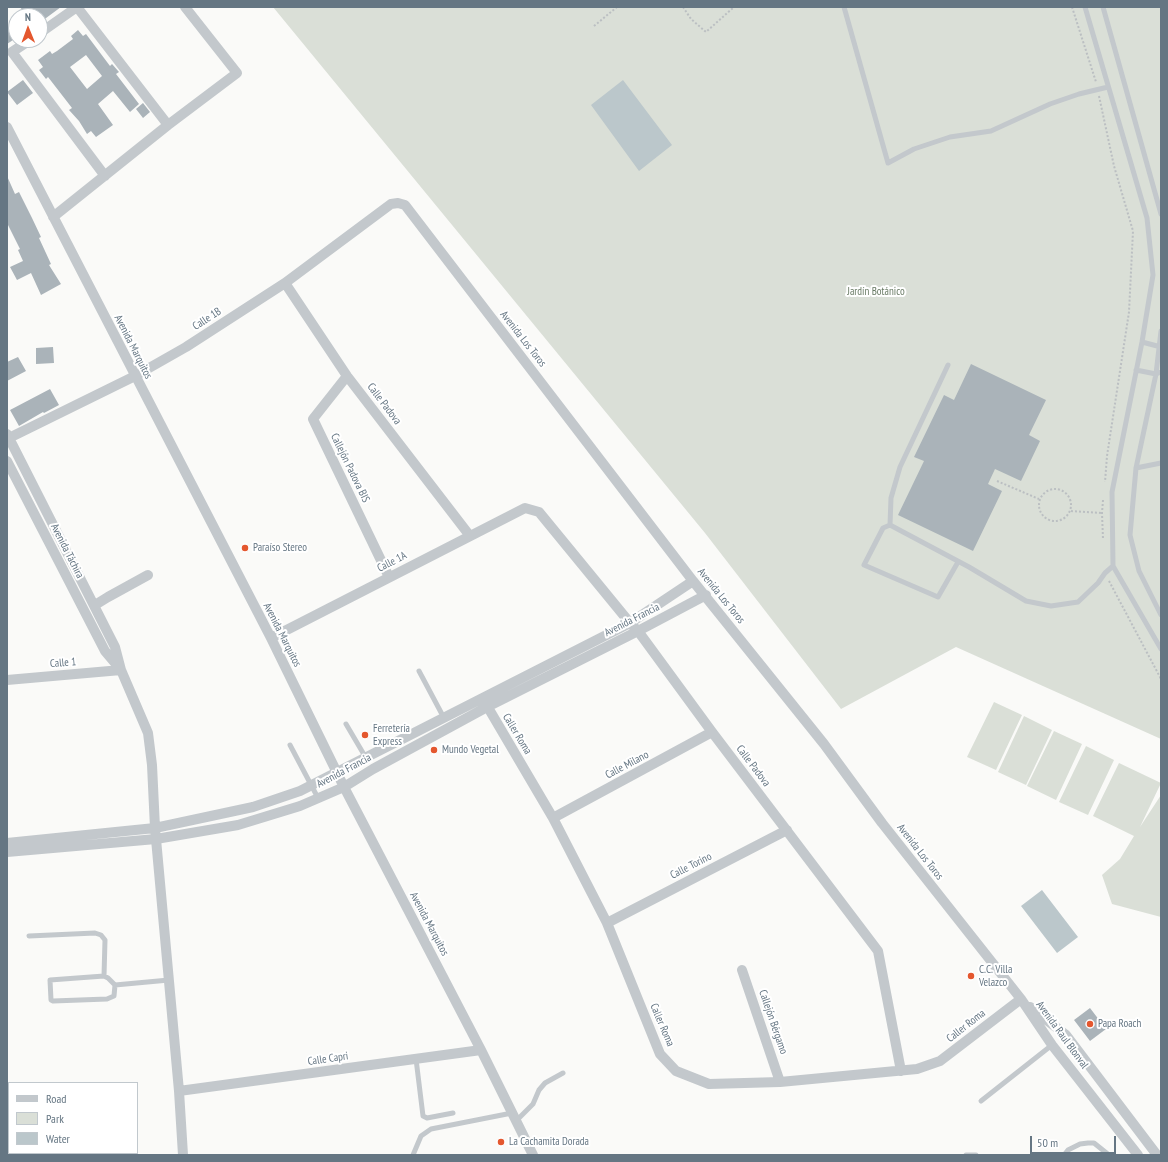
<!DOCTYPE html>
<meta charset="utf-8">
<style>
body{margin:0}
#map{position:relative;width:1168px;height:1162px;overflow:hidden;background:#fafaf8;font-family:"PT Sans Narrow",sans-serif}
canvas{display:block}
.frame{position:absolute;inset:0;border:8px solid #657683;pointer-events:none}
.legend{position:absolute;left:8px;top:1082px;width:130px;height:72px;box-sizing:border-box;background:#fff;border:1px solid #c1c8cd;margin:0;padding:5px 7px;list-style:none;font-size:12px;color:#657683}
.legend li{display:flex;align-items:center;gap:8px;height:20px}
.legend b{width:20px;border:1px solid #c1c8cd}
.north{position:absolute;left:8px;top:8px;width:40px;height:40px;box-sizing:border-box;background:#fff;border:1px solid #c1c8cd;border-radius:50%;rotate:359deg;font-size:11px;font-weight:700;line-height:16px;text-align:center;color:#657683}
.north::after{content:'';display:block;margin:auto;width:14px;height:18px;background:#e4572e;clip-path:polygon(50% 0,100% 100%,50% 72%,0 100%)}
.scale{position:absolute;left:1030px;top:1136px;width:86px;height:18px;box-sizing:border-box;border:2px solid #657683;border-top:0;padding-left:5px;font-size:12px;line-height:14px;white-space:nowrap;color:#657683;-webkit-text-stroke:3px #fff;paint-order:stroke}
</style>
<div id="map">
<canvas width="1168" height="1162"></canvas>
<div class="frame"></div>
<ul class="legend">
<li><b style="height:5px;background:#c3c8cc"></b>Road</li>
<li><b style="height:11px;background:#dadfd7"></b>Park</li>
<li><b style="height:11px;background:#bbc7cb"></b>Water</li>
</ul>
<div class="north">N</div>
<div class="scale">50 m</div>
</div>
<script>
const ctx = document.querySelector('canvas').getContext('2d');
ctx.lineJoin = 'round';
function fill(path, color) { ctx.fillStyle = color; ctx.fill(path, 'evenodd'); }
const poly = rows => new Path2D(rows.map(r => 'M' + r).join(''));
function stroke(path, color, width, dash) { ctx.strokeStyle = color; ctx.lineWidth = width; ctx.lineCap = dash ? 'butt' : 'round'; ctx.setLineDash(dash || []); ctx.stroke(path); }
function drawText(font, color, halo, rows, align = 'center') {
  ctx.font = font + ' "PT Sans Narrow",sans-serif'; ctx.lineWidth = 4; ctx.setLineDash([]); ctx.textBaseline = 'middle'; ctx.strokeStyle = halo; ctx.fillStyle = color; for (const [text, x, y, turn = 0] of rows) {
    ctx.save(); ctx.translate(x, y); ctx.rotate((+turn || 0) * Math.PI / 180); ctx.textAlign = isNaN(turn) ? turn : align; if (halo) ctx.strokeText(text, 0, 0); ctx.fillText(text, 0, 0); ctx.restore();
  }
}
fill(poly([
 [273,7,1161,7,1161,739,956,647,841,709,705,533],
 [994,702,1022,715,996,770,967,757],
 [1024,716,1052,730,1026,785,998,772],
 [1054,731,1082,744,1056,800,1027,786],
 [1086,746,1114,760,1088,815,1059,802],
 [1119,763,1161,783,1140,827,1161,795,1161,917,1112,904,1102,875,1120,859,1134,836,1093,816]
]), '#dadfd7');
fill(poly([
 [623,80,672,145,639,171,591,105],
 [1042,890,1078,937,1057,953,1021,906]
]), '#bbc7cb');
fill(poly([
 [20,7,61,7,42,21,40,16,27,16],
 [16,22,16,38,7,44,7,29],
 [78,30,83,36,86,34,110,66,112,64,119,72,116,74,139,104,130,112,113,91,98,104,113,125,96,137,91,131,87,134,79,121,69,110,72,108,48,77,46,79,39,70,43,67,38,60,50,51,52,54,57,51,73,39,71,36],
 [86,55,102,76,87,89,70,67],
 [23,80,33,93,17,105,7,92],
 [143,103,150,112,143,118,136,109],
 [7,176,15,194,19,192,32,218,41,237,39,238,51,264,49,265,61,284,41,295,31,273,17,280,10,267,23,261,18,250,20,249,7,223],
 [53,347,54,363,36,364,36,348],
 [18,357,26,371,7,381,7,362],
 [971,364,1046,400,1029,435,1040,441,1021,481,995,469,988,484,1002,491,973,551,898,515,924,461,914,457,944,395,954,400],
 [50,389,59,405,44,413,43,412,19,426,10,410],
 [1090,1008,1106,1029,1090,1041,1074,1020]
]), '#aab3b9');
stroke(poly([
 [683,7,691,19,706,32,734,7],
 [1072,7,1096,82],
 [594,26,617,7],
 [1099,96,1114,166,1133,231,1129,312,1107,456,1105,482],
 [997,481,1039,499],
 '1039 505a16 16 0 1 1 32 0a16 16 0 1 1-32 0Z',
 [1103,500,1102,513,1103,539],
 [1071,511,1102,513],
 [1109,581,1161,679]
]), '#bbbfc2', 2, [2, 2]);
stroke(poly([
 [844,7,888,163,914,149,950,137,991,131,1050,104,1079,94,1108,87],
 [1085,7,1147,218,1153,275,1142,342,1112,492,1113,566,1161,649],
 [1103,7,1161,214],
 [1161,331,1156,374,1136,468,1130,535,1139,571,1161,615],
 [1142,342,1161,347],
 [948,365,900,467,891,498,890,525,969,567,1026,601,1051,606,1078,602,1098,583,1105,573,1113,566],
 [1136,370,1156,374,1161,372],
 [1136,468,1161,463],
 [890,525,883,528,864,565,938,597,958,562],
 [419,671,444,718],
 [346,724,366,758],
 [290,745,318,798],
 [29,936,95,933,101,935,105,940,104,976],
 [104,976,108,978,115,985,114,996,107,999,53,1001,51,1000,50,980,104,976],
 [115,985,169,980],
 [416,1059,423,1116,427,1118,453,1113],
 [981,1101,1052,1045],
 [516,1121,533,1104,539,1090,545,1083,563,1073],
 [413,1155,421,1136,431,1129,512,1113],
 [966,1155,976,1155],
 [1064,1155,1068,1150,1080,1144,1088,1143,1094,1143,1109,1155]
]), '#c3c8cc', 5);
stroke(poly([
 [77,7,168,125],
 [40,33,77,7],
 [30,40,12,52,105,176],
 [7,127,271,638,344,787,481,1050,533,1155],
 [53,217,168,125,237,73,185,7],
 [285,283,347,376,470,536],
 [347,376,313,419,389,577],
 [7,434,115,647,121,670,105,651,7,461],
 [9,438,135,376,186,347,285,283,391,204,398,203,405,205,693,581,824,744,882,823,1021,999,1052,1045,1138,1155],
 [95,605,108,597,148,575],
 [271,638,525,508,539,512,630,623,638,631,712,732,878,951,901,1071],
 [7,680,121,670,148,733,152,765,155,828,179,1091,183,1155],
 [483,699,553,818,607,923,660,1054,676,1071,709,1084,780,1082,917,1069,940,1061,1021,999],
 [553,818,712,732],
 [7,843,155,828,253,807,300,791,630,623,693,581],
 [7,852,156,839,238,825,300,806,344,787,373,769,487,707,638,631,706,595],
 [607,923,787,830],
 [742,970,780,1082],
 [1030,1007,1066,1035,1157,1155],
 [179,1091,481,1050]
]), '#c3c8cc', 10);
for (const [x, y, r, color] of [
 [245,548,4,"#e4572e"],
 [365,735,4,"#e4572e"],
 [434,750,4,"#e4572e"],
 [971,976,4,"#e4572e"],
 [1090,1024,4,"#e4572e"],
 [501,1142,4,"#e4572e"]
]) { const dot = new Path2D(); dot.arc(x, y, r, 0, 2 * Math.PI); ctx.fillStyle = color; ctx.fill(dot); stroke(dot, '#fff', 1.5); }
drawText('11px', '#687a64', '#fff', [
 ["Jardín Botánico",876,292]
]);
drawText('11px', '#657683', '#fff', [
 ["Calle 1B",207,319,-33],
 ["Avenida Los Toros",523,339,52],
 ["Avenida Marquitos",133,347,63],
 ["Calle Padova",384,404,53],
 ["Callejón Padova BIS",350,468,64],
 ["Avenida Táchira",67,551,63],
 ["Calle 1A",392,562,-27],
 ["Avenida Los Toros",721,596,51],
 ["Avenida Francia",632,620,-27],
 ["Avenida Marquitos",282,635,63],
 ["Calle 1",63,663,-5],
 ["Caller Roma",517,734,59],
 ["Calle Milano",627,765,-28],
 ["Calle Padova",753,766,53],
 ["Avenida Francia",344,771,-28],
 ["Avenida Los Toros",920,852,52],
 ["Calle Torino",691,866,-27],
 ["Avenida Marquitos",429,924,62],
 ["Callejón Bérgamo",773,1022,71],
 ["Caller Roma",662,1025,67],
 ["Caller Roma",966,1026,-38],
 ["Avenida Raul Blonval",1062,1035,54],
 ["Calle Capri",328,1059,-8]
]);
drawText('11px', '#657683', '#fff', [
 ["Paraíso Stereo",253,548],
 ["Ferretería",373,729],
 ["Express",373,742],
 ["Mundo Vegetal",442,750],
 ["C.C. Villa",979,970],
 ["Velazco",979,983],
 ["Papa Roach",1098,1024],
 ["La Cachamita Dorada",509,1142]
], 'left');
</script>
